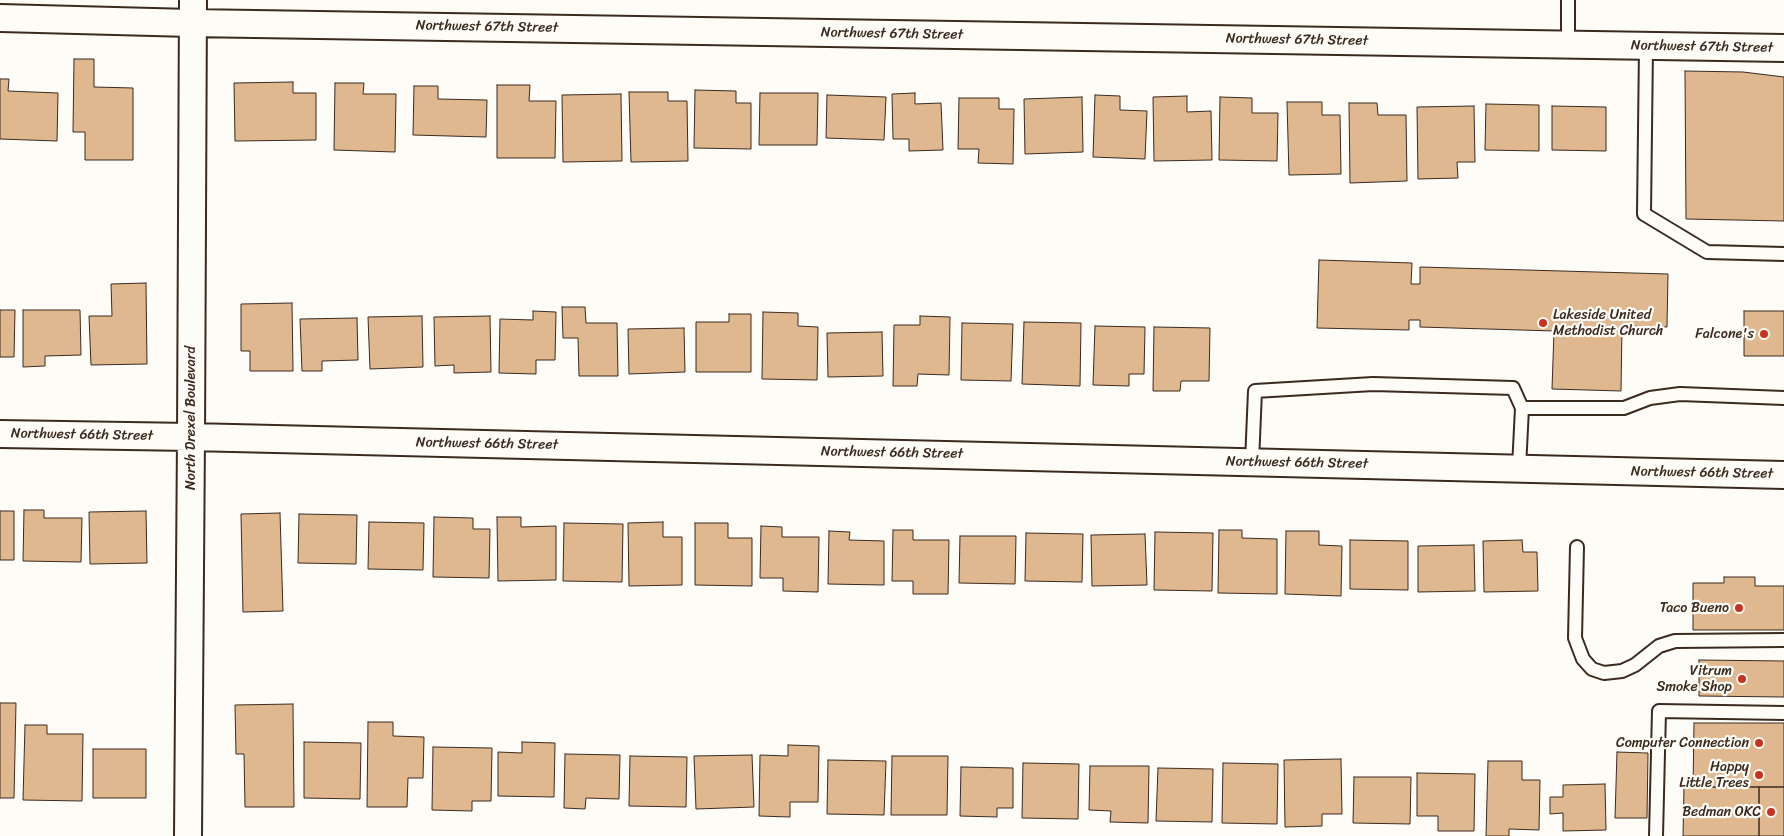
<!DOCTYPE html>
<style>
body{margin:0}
canvas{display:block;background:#fdfcf7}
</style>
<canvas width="1784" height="836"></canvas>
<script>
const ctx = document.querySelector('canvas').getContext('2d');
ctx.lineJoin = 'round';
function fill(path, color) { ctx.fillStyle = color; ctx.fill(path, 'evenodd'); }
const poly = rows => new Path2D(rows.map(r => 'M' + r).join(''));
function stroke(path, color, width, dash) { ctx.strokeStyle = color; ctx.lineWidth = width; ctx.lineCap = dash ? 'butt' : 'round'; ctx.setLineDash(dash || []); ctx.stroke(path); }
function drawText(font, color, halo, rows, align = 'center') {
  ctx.font = font + ' Sriracha,sans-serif'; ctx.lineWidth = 4.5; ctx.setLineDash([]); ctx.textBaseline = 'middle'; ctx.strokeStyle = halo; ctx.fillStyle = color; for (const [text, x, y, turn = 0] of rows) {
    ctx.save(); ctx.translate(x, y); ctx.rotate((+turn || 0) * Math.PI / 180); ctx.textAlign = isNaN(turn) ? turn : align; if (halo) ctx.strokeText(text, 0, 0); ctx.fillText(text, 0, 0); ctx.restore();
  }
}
const building = poly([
 [74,59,94,59,94,87,133,88,133,160,85,160,85,132,73,132,74,59],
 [1685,71,1743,72,1784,77,1784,221,1686,219,1685,71],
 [0,79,9,79,8,91,58,93,57,141,0,139,0,79],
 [293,82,293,93,316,93,316,140,235,141,234,83,293,82],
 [335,83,364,83,363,94,396,94,395,152,334,150,335,83],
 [497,85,530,85,529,101,556,101,555,158,497,158,497,85],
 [414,86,438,86,438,99,487,100,486,137,413,135,414,86],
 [695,90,736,91,736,103,751,103,751,149,694,148,695,90],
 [629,92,668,92,668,101,687,101,688,161,631,162,629,92],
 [760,93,818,93,817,145,759,145,760,93],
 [915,93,915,104,941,103,943,150,909,151,909,139,893,139,892,94,915,93],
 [621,94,622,161,563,162,562,95,621,94],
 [827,95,886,97,884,140,826,138,827,95],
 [1095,95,1120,96,1120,110,1147,111,1145,159,1093,157,1095,95],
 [1187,96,1187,112,1211,111,1212,160,1154,161,1153,97,1187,96],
 [1082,97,1083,152,1025,154,1024,99,1082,97],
 [1220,97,1252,98,1252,113,1278,113,1277,161,1219,160,1220,97],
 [959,98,999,98,999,109,1014,109,1013,164,978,163,979,149,958,149,959,98],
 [1287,102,1322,102,1322,115,1340,115,1341,174,1289,175,1287,102],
 [1349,103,1377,103,1378,115,1406,115,1407,181,1350,183,1349,103],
 [1486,104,1539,105,1539,151,1485,150,1486,104],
 [1474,106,1475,162,1457,162,1458,178,1418,179,1417,107,1474,106],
 [1552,106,1606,107,1606,151,1552,150,1552,106],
 [1319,260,1412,263,1411,284,1420,284,1420,267,1668,274,1667,327,1622,326,1621,391,1552,389,1554,331,1420,327,1420,320,1409,320,1409,330,1317,328,1319,260],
 [146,283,147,364,91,365,89,316,112,316,111,284,146,283],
 [292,303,293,371,250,371,250,351,241,351,241,304,292,303],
 [562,307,585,307,586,323,617,323,618,376,579,376,578,338,563,338,562,307],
 [0,310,15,310,14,357,0,357,0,310],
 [23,310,80,310,81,355,45,356,45,366,23,367,23,310],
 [533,311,556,312,555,360,536,360,536,374,499,373,500,319,533,320,533,311],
 [1744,311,1784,311,1784,356,1744,356,1744,311],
 [763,312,798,313,798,326,818,327,817,380,762,379,763,312],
 [729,314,751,314,751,372,696,372,696,322,729,322,729,314],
 [422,316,423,367,370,369,368,317,422,316],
 [490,316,491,372,454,373,454,365,435,366,434,317,490,316],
 [920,316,950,317,949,375,918,374,917,386,893,386,894,325,920,325,920,316],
 [357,318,358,360,322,361,322,371,302,371,300,319,357,318],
 [1024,322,1081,323,1080,386,1022,384,1024,322],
 [962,323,1013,324,1011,381,961,380,962,323],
 [1095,326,1145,327,1144,374,1129,374,1129,386,1093,385,1095,326],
 [1154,327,1210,328,1209,381,1181,381,1180,391,1153,391,1154,327],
 [684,328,685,372,629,374,628,329,684,328],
 [882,332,883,376,828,377,827,333,882,332],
 [24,510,44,510,44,518,82,518,81,562,23,561,24,510],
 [0,511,14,511,14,560,0,560,0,511],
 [146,511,147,563,90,564,89,512,146,511],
 [280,513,283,611,243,612,241,514,280,513],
 [299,514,357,515,356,564,298,563,299,514],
 [434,517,473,518,473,529,490,529,489,578,433,577,434,517],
 [497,517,521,517,521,527,556,526,556,580,498,581,497,517],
 [369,522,424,523,423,570,368,569,369,522],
 [663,522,663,537,682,537,682,585,629,586,628,523,663,522],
 [564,523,623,524,622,582,563,581,564,523],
 [695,523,728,523,728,538,752,538,752,586,695,585,695,523],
 [761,526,782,527,782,537,819,537,818,592,783,591,783,578,760,578,761,526],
 [893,530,913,530,913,540,949,540,948,594,913,594,913,581,892,581,893,530],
 [1219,530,1242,530,1242,538,1277,539,1277,594,1218,593,1219,530],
 [829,531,850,532,849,540,884,541,884,585,828,584,829,531],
 [1286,531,1319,531,1319,545,1342,546,1341,596,1285,594,1286,531],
 [1155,532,1213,533,1212,591,1154,590,1155,532],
 [1026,533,1083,534,1082,582,1025,581,1026,533],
 [1145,534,1147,585,1092,586,1091,535,1145,534],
 [960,536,1016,536,1015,584,959,583,960,536],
 [1350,540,1408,541,1408,590,1350,589,1350,540],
 [1522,540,1523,552,1537,552,1538,591,1484,592,1483,541,1522,540],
 [1474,545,1475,591,1418,592,1418,546,1474,545],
 [1724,577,1755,577,1755,586,1784,586,1784,630,1693,630,1693,583,1724,583,1724,577],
 [1699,660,1784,661,1784,697,1699,696,1699,660],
 [0,703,16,703,14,798,0,798,0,703],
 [293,704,294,807,245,807,244,754,236,754,235,705,293,704],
 [368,722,393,722,393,736,424,737,423,778,408,778,407,807,367,807,368,722],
 [1694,723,1784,723,1784,787,1693,787,1694,723],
 [25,725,47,725,47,734,83,734,82,801,23,800,25,725],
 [304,742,361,743,360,799,304,798,304,742],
 [522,742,555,743,554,797,498,796,498,752,522,753,522,742],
 [788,745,819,746,818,802,790,802,790,817,759,816,760,755,788,756,788,745],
 [433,747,492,748,491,801,472,801,472,811,432,810,433,747],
 [93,749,146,749,146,798,93,798,93,749],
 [1617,752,1648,753,1647,818,1615,818,1617,752],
 [565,754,620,755,619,799,586,798,585,809,564,808,565,754],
 [752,755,754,807,696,809,694,756,752,755],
 [630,756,687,757,686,807,629,806,630,756],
 [892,756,948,756,947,815,891,815,892,756],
 [1341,759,1342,814,1322,814,1322,826,1285,827,1284,760,1341,759],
 [828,760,886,761,884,815,827,814,828,760],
 [1488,761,1522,761,1522,780,1540,780,1539,830,1509,829,1509,836,1486,836,1488,761],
 [1023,763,1079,764,1078,819,1022,818,1023,763],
 [1223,763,1278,764,1277,824,1222,823,1223,763],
 [1090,766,1149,766,1148,823,1110,822,1111,811,1089,810,1090,766],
 [961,767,1013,768,1013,808,997,808,997,817,960,816,961,767],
 [1158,768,1213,769,1212,822,1156,821,1158,768],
 [1417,773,1475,774,1474,831,1438,831,1438,816,1417,816,1417,773],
 [1354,777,1411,777,1410,824,1353,823,1354,777],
 [1605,784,1606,830,1563,831,1563,813,1550,814,1550,797,1563,797,1563,785,1605,784],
 [1684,787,1759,787,1759,836,1683,836,1684,787],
 [1759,787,1784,787,1784,836,1759,836,1759,787]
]);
fill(building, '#e0b890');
stroke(building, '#3b2a1e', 1);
const service = poly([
 [1568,0,1568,45],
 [1646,46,1644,214,1707,252,1784,254],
 [1252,462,1255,391,1373,384,1513,388,1522,408],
 [1519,468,1522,408,1624,408,1650,398,1680,394,1784,398],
 [1577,547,1575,638,1583,659,1592,669,1604,673,1622,671,1635,665,1659,646,1675,641,1784,640],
 [1656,836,1659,711,1784,713]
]);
const minor = poly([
 [0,18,191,23,1784,48],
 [0,434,191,437,1784,475],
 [188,836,191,437,193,0]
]);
stroke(service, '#3b2a1e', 16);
stroke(minor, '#3b2a1e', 30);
stroke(service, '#fdfcf7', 12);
stroke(minor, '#fdfcf7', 26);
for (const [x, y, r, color] of [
 [1543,323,5,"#c8321e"],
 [1764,334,5,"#c8321e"],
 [1739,608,5,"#c8321e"],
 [1742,679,5,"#c8321e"],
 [1759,743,5,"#c8321e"],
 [1759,775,5,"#c8321e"],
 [1771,812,5,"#c8321e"]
]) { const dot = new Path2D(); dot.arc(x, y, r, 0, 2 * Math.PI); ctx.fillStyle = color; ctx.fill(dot); stroke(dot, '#fdfcf7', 2); }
drawText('14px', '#3b2a1e', '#fdfcf7', [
 ["Northwest 67th Street",487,27,1],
 ["Northwest 67th Street",892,34,1],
 ["Northwest 67th Street",1297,40,1],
 ["Northwest 67th Street",1702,47,1],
 ["North Drexel Boulevard",191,418,-90],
 ["Northwest 66th Street",82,435,1],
 ["Northwest 66th Street",487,444,1],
 ["Northwest 66th Street",892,453,1],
 ["Northwest 66th Street",1297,463,1],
 ["Northwest 66th Street",1702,473,1]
]);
drawText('14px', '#3b2a1e', '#fdfcf7', [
 ["Lakeside United",1553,315,"left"],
 ["Methodist Church",1553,331,"left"],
 ["Falcone's",1754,334],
 ["Taco Bueno",1729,608],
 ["Vitrum",1732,671],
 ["Smoke Shop",1732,687],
 ["Computer Connection",1749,743],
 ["Happy",1749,767],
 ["Little Trees",1749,783],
 ["Bedman OKC",1761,812]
], 'right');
</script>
